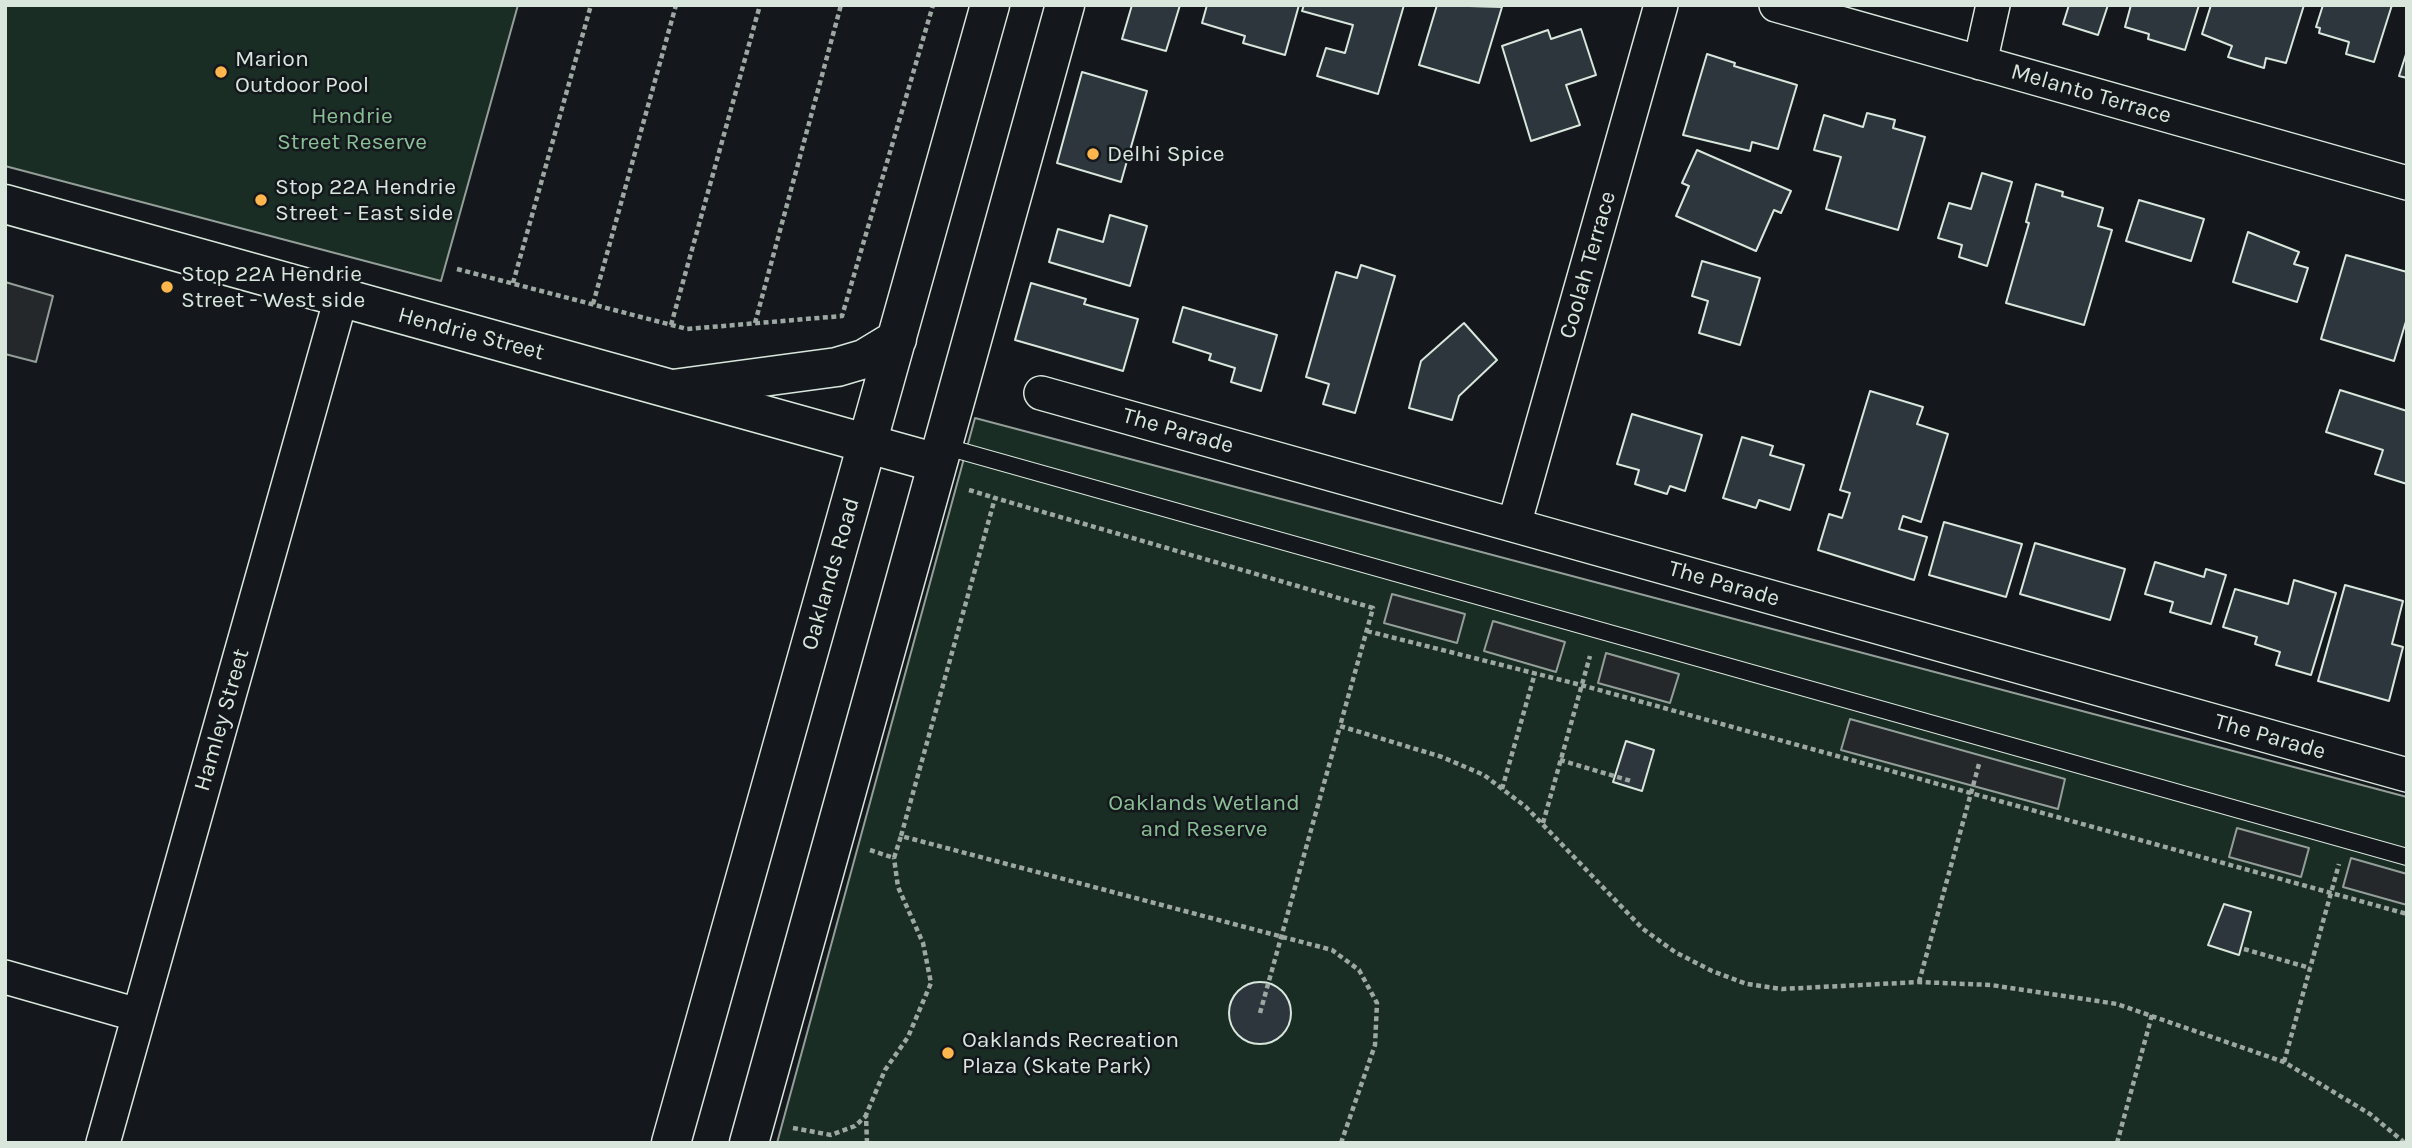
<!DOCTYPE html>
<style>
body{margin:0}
#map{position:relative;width:2412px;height:1148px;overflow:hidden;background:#14181c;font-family:Karla,sans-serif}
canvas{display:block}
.frame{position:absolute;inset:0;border:7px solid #d8e6dc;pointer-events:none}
</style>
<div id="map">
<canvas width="2412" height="1148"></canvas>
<div class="frame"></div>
</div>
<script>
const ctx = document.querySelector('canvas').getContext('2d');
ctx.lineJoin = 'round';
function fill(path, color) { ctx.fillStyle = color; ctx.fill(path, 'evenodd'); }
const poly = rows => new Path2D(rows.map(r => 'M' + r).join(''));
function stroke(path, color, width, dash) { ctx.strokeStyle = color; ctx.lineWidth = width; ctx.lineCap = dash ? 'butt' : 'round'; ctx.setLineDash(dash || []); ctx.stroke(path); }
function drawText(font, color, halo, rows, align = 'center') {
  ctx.font = font + ' Karla,sans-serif'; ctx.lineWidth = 5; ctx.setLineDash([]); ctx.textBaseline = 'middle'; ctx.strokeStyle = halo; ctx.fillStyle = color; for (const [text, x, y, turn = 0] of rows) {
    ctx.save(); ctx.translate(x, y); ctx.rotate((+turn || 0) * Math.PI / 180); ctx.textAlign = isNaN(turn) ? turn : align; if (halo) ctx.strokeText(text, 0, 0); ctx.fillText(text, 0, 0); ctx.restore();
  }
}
const green = poly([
 [5,5,518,5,441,281,5,166,5,5],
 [975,418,2407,797,2407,1143,777,1143,975,418]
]);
fill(green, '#1a2d24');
stroke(green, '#939e99', 2);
const parking = poly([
 [5,282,53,296,36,362,5,354,5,282],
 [1392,594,1465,614,1457,643,1384,623,1392,594],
 [1493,621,1565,642,1556,672,1484,651,1493,621],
 [1606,653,1679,674,1670,703,1598,683,1606,653],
 [1850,719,2065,779,2058,809,1841,750,1850,719],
 [2237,828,2309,848,2301,877,2229,857,2237,828],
 [2351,858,2407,874,2407,905,2343,887,2351,858]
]);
fill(parking, '#24282b');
stroke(parking, '#939e99', 2);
const building = poly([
 [1132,5,1180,5,1166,51,1122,39,1132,5],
 [1207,5,1299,5,1285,55,1243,43,1245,36,1202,23,1207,5],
 [1304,5,1404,5,1378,94,1317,76,1326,48,1345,53,1353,25,1302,11,1304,5],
 [1437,5,1502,7,1479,83,1419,65,1437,5],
 [2069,5,2108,5,2098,35,2063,24,2069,5],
 [2131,5,2199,5,2185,50,2148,39,2149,34,2125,27,2131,5],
 [2211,5,2304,5,2286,63,2266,58,2264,68,2228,57,2232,46,2202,34,2211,5],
 [2323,5,2392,5,2374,62,2346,54,2349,42,2319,33,2320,28,2316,27,2323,5],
 [1581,29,1596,75,1566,85,1580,125,1531,141,1502,46,1548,30,1551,39,1581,29],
 [2407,51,2407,78,2399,76,2407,51],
 [1707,54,1735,63,1734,66,1797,85,1778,149,1752,142,1750,151,1683,135,1707,54],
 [1082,72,1147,91,1121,182,1057,163,1082,72],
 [1867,113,1895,120,1893,128,1925,137,1898,230,1826,209,1841,157,1814,150,1824,115,1863,127,1867,113],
 [1697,150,1791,191,1781,213,1774,210,1756,251,1676,216,1689,186,1682,183,1697,150],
 [1982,173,2012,182,1987,266,1959,257,1962,245,1938,238,1949,203,1971,209,1982,173],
 [2036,184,2063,192,2062,196,2103,208,2098,226,2112,230,2084,325,2006,303,2029,223,2026,222,2036,184],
 [2139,200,2204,219,2191,261,2126,241,2139,200],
 [1110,215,1147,226,1130,286,1049,262,1058,229,1103,242,1110,215],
 [2248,232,2299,252,2294,264,2308,268,2297,302,2233,282,2248,232],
 [2346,255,2407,272,2407,318,2394,361,2321,339,2346,255],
 [1702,261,1760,278,1740,345,1699,333,1708,301,1692,296,1702,261],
 [1361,265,1395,276,1355,413,1323,404,1329,384,1306,377,1336,272,1357,278,1361,265],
 [1031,283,1086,299,1084,304,1138,319,1123,371,1015,340,1031,283],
 [1183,307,1277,335,1261,391,1231,382,1235,368,1209,360,1211,354,1173,342,1183,307],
 [1464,323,1497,360,1459,396,1452,420,1409,408,1421,361,1464,323],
 [2340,390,2407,411,2407,484,2375,474,2383,450,2326,432,2340,390],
 [1870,391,1923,407,1917,424,1948,434,1921,522,1903,516,1899,529,1927,537,1914,580,1818,550,1829,514,1842,518,1850,493,1840,490,1870,391],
 [1632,414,1702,435,1685,491,1670,486,1667,494,1635,484,1639,470,1617,464,1632,414],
 [1742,437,1773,446,1770,455,1804,465,1790,510,1759,500,1756,508,1723,498,1742,437],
 [1944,522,2022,544,2006,597,1929,575,1944,522],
 [2035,543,2125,569,2110,620,2020,594,2035,543],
 [2155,562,2204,577,2206,569,2226,575,2211,624,2170,612,2173,602,2145,594,2155,562],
 [2294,580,2336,593,2311,675,2276,665,2280,652,2255,644,2257,637,2223,627,2235,589,2288,604,2294,580],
 [2345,585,2403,601,2392,644,2403,647,2389,701,2318,681,2345,585],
 [1626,741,1654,750,1642,791,1613,782,1626,741],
 [2224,904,2251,912,2239,955,2208,945,2224,904],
 '1229 1013a31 31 0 1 1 62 0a31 31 0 1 1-62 0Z'
]);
fill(building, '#2c363c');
stroke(building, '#d8e6dc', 2);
const service = poly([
 [943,446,2407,857]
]);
const minor = poly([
 [1776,5,2407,183],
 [1980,63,1993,5],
 [1041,393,2407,775],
 [1514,525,1661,5],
 [5,977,138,1015],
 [103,1143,341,298]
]);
const tertiary = poly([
 [5,204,937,463]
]);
const secondary = poly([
 [673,389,837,367,864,359,897,339],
 [671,1143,990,5],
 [749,1143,1065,5]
]);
stroke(service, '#d8e6dc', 18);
stroke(minor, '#d8e6dc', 36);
stroke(tertiary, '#d8e6dc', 41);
stroke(secondary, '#d8e6dc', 41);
stroke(poly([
 [457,269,687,329,842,316,933,5],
 [513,283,591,5],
 [593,304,676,5],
 [755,323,841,5],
 [671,325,760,5],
 [969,490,995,498],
 [1367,631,1581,685,2407,914],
 [1560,760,1631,781],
 [1502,789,1535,673],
 [1543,823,1590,656],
 [870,850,894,858,901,836],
 [2244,949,2310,968],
 [1919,982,1979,764],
 [1260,1013,1340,726],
 [2284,1062,2339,864],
 [793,1128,831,1135,855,1126,866,1116],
 [867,1143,866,1115,885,1070,908,1037,931,983,923,943,898,887,894,858],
 [1341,1143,1375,1045,1377,1003,1359,970,1332,950,901,836,995,498,1373,608,1340,726,1442,757,1484,775,1526,807,1643,929,1675,952,1712,971,1747,984,1782,989,1919,982,1991,985,2117,1004,2284,1062,2370,1114,2405,1143],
 [2117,1143,2152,1015]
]), '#9da8a2', 4.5, [5, 3.5]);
stroke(service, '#14181c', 16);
stroke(minor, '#14181c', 33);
stroke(tertiary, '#14181c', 38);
stroke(secondary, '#14181c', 38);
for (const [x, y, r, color] of [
 [221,72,7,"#ffb74d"],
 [1093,154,7,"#ffb74d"],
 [261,200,7,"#ffb74d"],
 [167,287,7,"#ffb74d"],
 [948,1053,7,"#ffb74d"]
]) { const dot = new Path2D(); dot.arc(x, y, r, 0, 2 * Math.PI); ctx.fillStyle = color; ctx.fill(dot); stroke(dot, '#14181c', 2.5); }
drawText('23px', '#d8e6dc', '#14181c', [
 ["Marion",235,59],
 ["Outdoor Pool",235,85],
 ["Delhi Spice",1107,154],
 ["Stop 22A Hendrie",275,187],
 ["Street - East side",275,213],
 ["Stop 22A Hendrie",181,274],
 ["Street - West side",181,300],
 ["Oaklands Recreation",962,1040],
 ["Plaza (Skate Park)",962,1066]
], 'left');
drawText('23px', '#d8e6dc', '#14181c', [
 ["Melanto Terrace",2091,94,16],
 ["Coolah Terrace",1588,265,-74],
 ["Hendrie Street",471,334,15],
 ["The Parade",1178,431,16],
 ["Oaklands Road",831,574,-74],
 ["The Parade",1724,584,16],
 ["Hamley Street",222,720,-74],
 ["The Parade",2270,737,16]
]);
drawText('23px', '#8ac095', '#14181c', [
 ["Hendrie",352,116],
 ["Street Reserve",352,142],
 ["Oaklands Wetland",1204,803],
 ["and Reserve",1204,829]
]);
</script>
